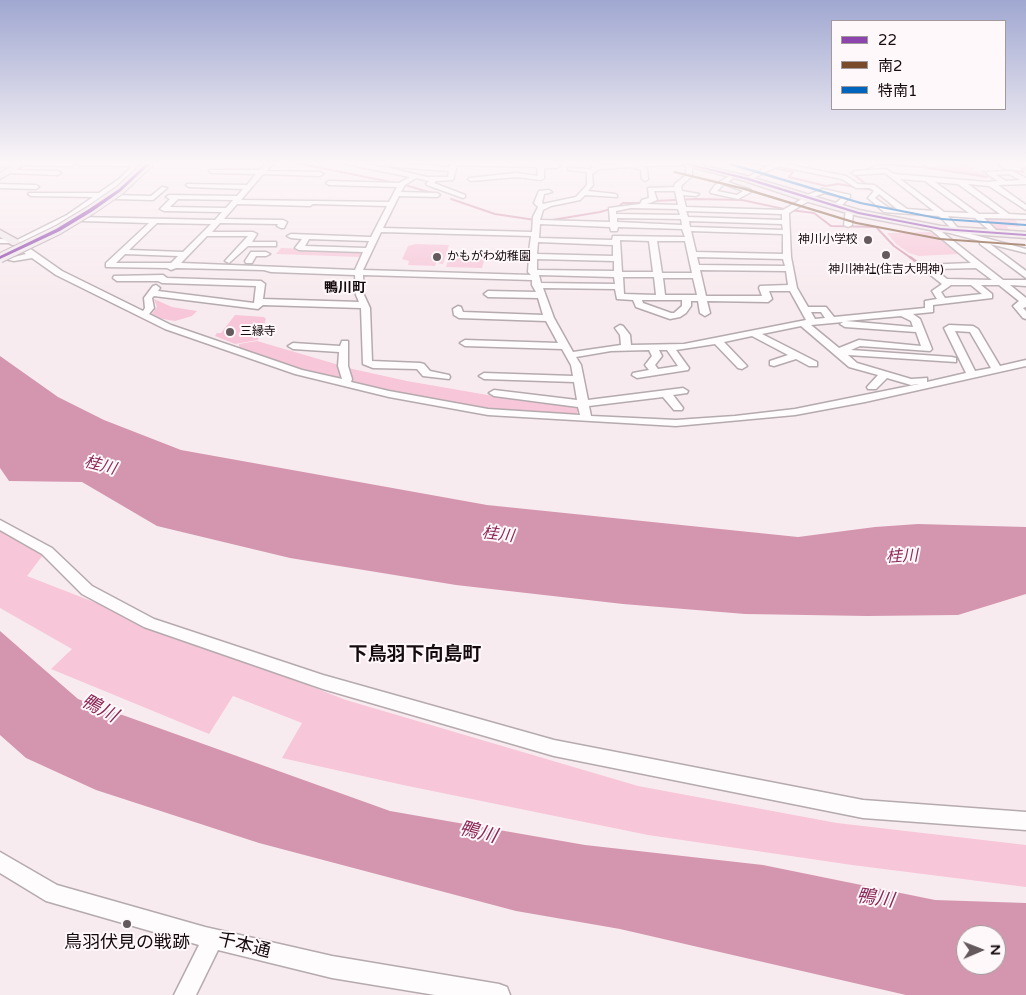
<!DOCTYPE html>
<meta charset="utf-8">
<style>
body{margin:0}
#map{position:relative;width:1026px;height:995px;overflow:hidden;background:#f8ebef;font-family:"Varela Round","Noto Sans JP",sans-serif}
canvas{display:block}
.legend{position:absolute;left:831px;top:20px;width:175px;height:90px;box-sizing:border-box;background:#fff8fa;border:1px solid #a1999c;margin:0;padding:6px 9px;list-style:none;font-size:15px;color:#150b0f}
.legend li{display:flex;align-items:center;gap:10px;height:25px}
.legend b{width:25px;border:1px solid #a1999c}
.north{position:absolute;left:956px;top:925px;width:50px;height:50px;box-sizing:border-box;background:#fff8fa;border:1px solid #a1999c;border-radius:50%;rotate:89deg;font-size:14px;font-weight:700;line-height:20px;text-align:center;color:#150b0f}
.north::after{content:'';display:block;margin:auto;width:18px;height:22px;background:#64595d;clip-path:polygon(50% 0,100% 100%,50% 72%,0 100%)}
</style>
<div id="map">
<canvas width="1026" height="995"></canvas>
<ul class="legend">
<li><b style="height:6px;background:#8e44ad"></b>22</li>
<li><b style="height:6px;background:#7a4b2a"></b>南2</li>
<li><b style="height:6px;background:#0065bd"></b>特南1</li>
</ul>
<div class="north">N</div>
</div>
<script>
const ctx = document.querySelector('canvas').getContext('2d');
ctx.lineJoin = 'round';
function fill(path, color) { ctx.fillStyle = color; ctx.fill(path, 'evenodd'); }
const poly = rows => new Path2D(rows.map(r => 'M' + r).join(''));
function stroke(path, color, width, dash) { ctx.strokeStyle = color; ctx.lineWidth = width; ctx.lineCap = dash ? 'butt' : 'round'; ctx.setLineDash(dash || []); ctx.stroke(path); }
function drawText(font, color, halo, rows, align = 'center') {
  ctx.font = font + ' "Varela Round","Noto Sans JP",sans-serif'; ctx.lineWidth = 4; ctx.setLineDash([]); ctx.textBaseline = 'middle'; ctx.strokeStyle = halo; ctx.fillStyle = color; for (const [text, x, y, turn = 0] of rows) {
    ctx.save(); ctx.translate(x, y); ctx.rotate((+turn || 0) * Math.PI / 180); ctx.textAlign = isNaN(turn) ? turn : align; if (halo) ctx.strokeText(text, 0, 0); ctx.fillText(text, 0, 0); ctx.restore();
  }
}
fill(poly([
 [924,162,960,162,984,174,985,176,952,173,924,167,961,167,954,162],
 [984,218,1015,219,1020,227,1007,226,1010,233,995,231,982,219],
 [930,232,937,235,960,254,919,256,909,253,896,244,887,233],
 [416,244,449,245,443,264,436,263,435,266,408,265,409,261,402,259,408,246],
 [281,248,365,251,361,257,276,254],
 [457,253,486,254,482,268,446,267,450,254],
 [154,299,172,307,197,311,192,316,175,321,157,318,151,315,157,307],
 [235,315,264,317,266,319,258,340,235,344,215,336,217,333,221,333],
 [257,341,339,365,342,379,338,380,301,371,241,351,239,346,239,344],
 [348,368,407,381,522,401,578,407,579,409,577,413,572,416,475,409,357,385,353,382],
 [0,530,27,542,43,555,27,576,346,700,638,786,837,823,1026,845,1026,887,852,865,648,835,403,785,282,758,302,723,233,696,209,734,51,669,72,649,0,608]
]), '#f7c6d8');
fill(poly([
 [0,356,58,397,104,420,181,450,487,505,798,537,875,527,918,524,1026,527,1026,594,958,615,867,616,745,614,623,604,456,585,290,558,157,526,82,482,9,481,0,468],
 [0,631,78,699,390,811,585,845,763,865,935,900,1026,903,1026,995,906,995,620,929,516,911,259,843,96,790,26,758,0,735],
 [966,935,996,935,996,965,966,965]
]), '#d496ae');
stroke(poly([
 [291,162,396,183],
 [746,162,793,172,789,177,826,186,838,184,874,190,871,188],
 [995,162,1005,170,1023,172,1022,169,1026,167],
 [922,167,987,177,988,174,982,171],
 [405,185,432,193],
 [867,185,852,173,869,169,876,164,922,167,924,165,923,162],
 [451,199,495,214,535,220],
 [654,201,696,199,742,200,784,209],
 [790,210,814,213,831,226,876,227,894,246,911,258],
 [546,221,600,212,618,207,623,203,640,203]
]), '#d496ae', 2);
stroke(poly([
 [910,257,926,269]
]), '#d496ae', 2.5);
const minor = poly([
 [12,162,72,162,75,164,72,166,27,165,0,167,0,163,12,162],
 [75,162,142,162,123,181,73,219,22,243,62,271,143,311,145,308,144,298,153,286,156,285,160,288,158,291,254,303,256,286,162,283,158,281,117,281,113,278,114,276,163,275,167,278,261,281,265,284,263,299,359,302,356,295,355,275,271,272,264,270,176,268,171,270,167,268,106,267,106,263,149,223,82,221,78,219,79,217,215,220,222,212,164,211,160,209,170,199,166,197,169,195,237,196,243,189,189,187,186,185,187,184,247,185,256,174,212,173,209,171,210,170,260,170,267,162,274,162,267,171,320,172,323,174,320,176,263,174,241,200,389,202,397,187,329,185,326,183,329,181,399,183,410,177,335,162,351,162,389,168,427,177,448,177,449,171,394,167,391,165,394,163,450,167,451,162,543,162,559,165,560,166,557,168,544,168,544,178,541,180,517,177,471,181,468,179,469,178,517,173,538,176,537,167,457,165,453,180,436,181,434,183,465,195,465,197,463,198,427,185,426,184,429,181,416,178,405,185,401,192,437,193,440,195,437,197,399,196,383,228,532,232,533,217,538,207,534,203,539,191,549,190,552,192,544,194,542,203,543,204,576,197,587,185,587,172,568,170,568,168,591,169,593,167,588,162,595,162,598,165,681,162,683,165,640,166,647,169,648,179,645,181,642,179,641,170,632,167,599,169,592,174,593,185,588,191,615,194,617,195,617,197,585,195,580,200,551,206,543,210,540,220,610,222,609,208,640,204,642,200,649,198,648,188,674,187,675,184,686,175,686,166,689,164,692,166,692,176,681,186,682,191,699,194,696,196,683,195,686,207,783,210,802,199,802,197,823,189,850,195,850,197,838,209,831,207,843,197,824,193,811,198,810,200,789,213,791,257,797,288,808,307,826,307,834,317,925,308,925,301,937,299,932,291,942,284,923,269,923,265,971,263,930,229,930,225,933,225,1003,280,1026,280,1026,286,1010,285,1026,298,1026,307,1023,308,1026,311,1026,319,1023,318,1013,306,1019,301,999,285,981,285,992,294,992,298,933,305,933,312,913,314,920,319,932,349,930,351,860,346,851,350,952,357,956,358,956,362,848,355,857,363,911,379,927,378,927,382,966,373,944,328,949,325,973,326,978,329,1000,366,1026,360,1026,366,865,402,795,415,676,426,488,415,389,397,295,374,165,329,56,275,32,258,14,261,0,258,0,254,14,257,26,254,12,243,0,243,0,239,17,240,67,215,93,197,31,196,28,194,29,193,99,193,119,179,132,166,78,165,75,162],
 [654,191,675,191,678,205,647,204,657,200,654,191],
 [178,199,233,200,226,208,170,207,178,199],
 [237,204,310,206,313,204,387,206,371,237,291,234,287,236,291,238,302,239,295,248,299,250,363,252,355,270,181,263,207,236,248,236,225,261,229,263,248,246,276,246,276,242,252,242,257,234,253,232,212,232,220,223,278,224,277,226,281,228,284,228,287,222,283,220,224,219,237,204],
 [631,208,678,209,680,215,616,214,616,211,631,208],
 [686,211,782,214,782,220,688,217,686,211],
 [617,218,681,219,682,225,617,222,617,218],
 [689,221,782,224,783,230,690,227,689,221],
 [157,223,211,224,183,252,129,250,157,223],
 [540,224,610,227,611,231,617,231,618,227,682,229,685,237,616,236,613,236,612,240,539,238,540,224],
 [691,231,783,234,783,254,696,252,691,231],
 [381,232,531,236,529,252,508,252,504,254,508,256,529,257,528,272,531,275,363,270,381,232],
 [309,239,369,241,366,248,305,246,309,239],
 [620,240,649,241,653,272,622,272,620,240],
 [657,241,685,241,692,273,662,273,657,241],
 [538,242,613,245,613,256,537,254,538,242],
 [125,254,178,256,171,263,116,263,125,254],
 [697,257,783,259,785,266,699,265,697,257],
 [537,259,614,261,614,271,537,270,537,259],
 [976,268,992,280,947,279,934,269,976,268],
 [700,270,786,271,788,285,760,286,759,288,762,296,706,296,700,270],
 [363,275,532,280,532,285,536,292,488,291,484,294,488,297,538,298,543,315,463,312,461,307,458,306,453,309,454,315,459,318,546,321,558,343,465,340,460,343,465,346,562,349,571,365,573,376,484,373,479,376,484,379,574,382,577,400,494,390,489,393,494,396,578,407,580,415,488,409,389,391,351,382,352,379,348,366,348,341,342,341,340,346,293,343,288,346,293,349,339,352,338,366,342,379,302,370,171,325,149,314,154,308,152,298,154,296,258,309,263,305,361,308,363,364,373,368,417,369,423,376,449,379,450,377,449,375,430,371,424,364,420,363,372,361,370,308,364,295,363,275],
 [539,275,614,277,615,284,541,283,539,275],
 [623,277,654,277,656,295,624,294,623,277],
 [663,278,693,278,697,295,665,295,663,278],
 [951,285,971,285,982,294,945,298,941,292,951,285],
 [543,288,615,289,617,299,633,300,636,307,670,319,680,317,686,313,691,306,691,301,698,301,700,313,705,316,710,313,707,301,768,302,772,299,769,291,790,291,806,320,684,344,631,345,630,335,623,326,620,325,615,328,620,335,621,345,573,352,554,318,543,288],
 [642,300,682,300,682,306,674,313,671,313,643,303,642,300],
 [811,312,821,312,825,318,815,319,811,312],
 [901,316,911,321,913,327,846,321,901,316],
 [843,322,840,324,845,327,916,332,921,346,859,340,839,348,811,325,843,322],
 [801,326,849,367,878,375,867,387,868,389,876,389,887,378,911,385,919,384,795,409,735,416,676,420,591,416,589,406,663,397,674,410,682,410,683,408,673,395,687,393,688,391,683,388,588,400,581,365,576,357,611,351,649,350,652,356,645,365,649,370,633,373,632,375,637,378,688,370,689,368,676,350,715,344,738,368,742,369,747,366,724,342,752,336,788,355,770,361,770,365,774,366,796,359,809,366,817,366,817,362,762,334,801,326],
 [955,331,970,332,991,368,975,371,955,331],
 [659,350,667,350,678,366,658,369,655,365,662,356,659,350],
 [775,162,846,176,858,184,874,185,907,209,934,211,885,173,855,175,852,173,855,171,886,169,894,174,987,182,998,181,987,174,987,172,1012,171,1026,178,1026,184,998,185,1026,205,1026,210,989,186,968,184,1009,214,1026,215,1026,219,984,218,999,233,995,235,975,218,948,216,960,231,1026,249,1026,253,990,244,1026,271,1026,278,980,244,980,241,946,232,946,228,951,228,939,216,884,212,868,198,874,191,870,188,856,188,842,179,778,166,750,180,745,179,775,162],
 [1009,174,1020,180,1006,181,996,175,1009,174],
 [900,179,925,181,969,213,944,212,900,179],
 [935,182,958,184,1000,214,979,214,935,182],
 [879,194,897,209,889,208,875,198,879,194],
 [10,170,58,171,61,173,58,175,8,173,7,172,10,170],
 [734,173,737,175,728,182,751,190,751,192,738,199,711,193,710,192,715,185,734,173],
 [724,184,743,191,737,195,717,191,724,184],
 [0,184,36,185,39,187,36,189,0,188,0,184],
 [162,187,167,188,153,200,115,199,112,197,115,195,151,196,162,187],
 [846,209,853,211,852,225,848,227,844,225,846,209],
 [251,252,266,252,270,254,266,256,256,256,252,263,246,263,245,261,251,252],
 [0,520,52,548,92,586,154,619,323,675,554,740,863,800,1026,812,1026,830,863,818,554,756,323,689,144,627,82,594,42,554,0,530,0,520],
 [0,852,57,885,205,927,332,956,499,984,507,987,510,995,435,995,332,978,218,950,196,995,174,995,199,945,46,901,0,873,0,852]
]);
const major = poly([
 [19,162,29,162,0,179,0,173,19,162],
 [673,162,688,162,751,177,859,210,941,226,1026,232,1026,238,941,232,858,216,805,201,745,181,673,162],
 [0,230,20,241,20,245,12,245,0,237,0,230]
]);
stroke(minor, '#b5aaae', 3);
stroke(major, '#b7a7ad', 3);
fill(minor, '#fefcfd');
fill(major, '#f1e9ec');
const majorBridge = poly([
 [0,258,58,230,91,210,120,190,150,162]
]);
stroke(majorBridge, '#b7a7ad', 11, []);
stroke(majorBridge, '#f1e9ec', 9);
fill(poly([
 [148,162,152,162,121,191,93,211,60,231,0,259,0,256,56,229,89,209,119,189,148,162],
 [676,162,683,162,749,178,859,212,941,228,1026,234,1026,236,941,230,858,214,747,180,676,162]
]), '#8e44ad');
fill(poly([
 [675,171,746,188,857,222,940,238,1025,244,1026,246,940,240,856,224,744,190,674,173,673,172,675,171]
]), '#7a4b2a');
fill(poly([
 [719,162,726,162,752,169,861,202,942,218,1026,224,1026,226,942,220,860,204,719,162]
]), '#0065bd');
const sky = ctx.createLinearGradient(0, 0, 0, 301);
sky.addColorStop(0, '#a0a8d1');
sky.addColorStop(0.54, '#fcf6f8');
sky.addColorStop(1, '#fcf6f800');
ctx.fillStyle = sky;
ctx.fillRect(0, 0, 1026, 301);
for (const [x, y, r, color] of [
 [868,240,5,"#64595d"],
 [886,255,5,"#64595d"],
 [437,257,5,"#64595d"],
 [230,332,5,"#64595d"],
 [127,924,5,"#64595d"]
]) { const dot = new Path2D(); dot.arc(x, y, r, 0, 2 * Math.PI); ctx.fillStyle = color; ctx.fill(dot); stroke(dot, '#fff8fa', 2); }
drawText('12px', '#150b0f', '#fff8fa', [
 ["神川小学校",858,240,"right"],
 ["かもがわ幼稚園",447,257],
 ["神川神社(住吉大明神)",886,270,"center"],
 ["三縁寺",240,332]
], 'left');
drawText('bold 14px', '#150b0f', '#fff8fa', [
 ["鴨川町",345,288]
]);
drawText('italic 16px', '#8d2a59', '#fff8fa', [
 ["桂川",100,466,15],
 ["桂川",498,535,7],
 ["桂川",902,557,-3]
]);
drawText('18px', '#150b0f', '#fff8fa', [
 ["鳥羽伏見の戦跡",127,943]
]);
drawText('18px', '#150b0f', '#fff8fa', [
 ["千本通",244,946,14]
]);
drawText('bold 19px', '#150b0f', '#fff8fa', [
 ["下鳥羽下向島町",415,655]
]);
drawText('italic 19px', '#8d2a59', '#fff8fa', [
 ["鴨川",99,709,28],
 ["鴨川",478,833,14],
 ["鴨川",875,899,8]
]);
</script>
